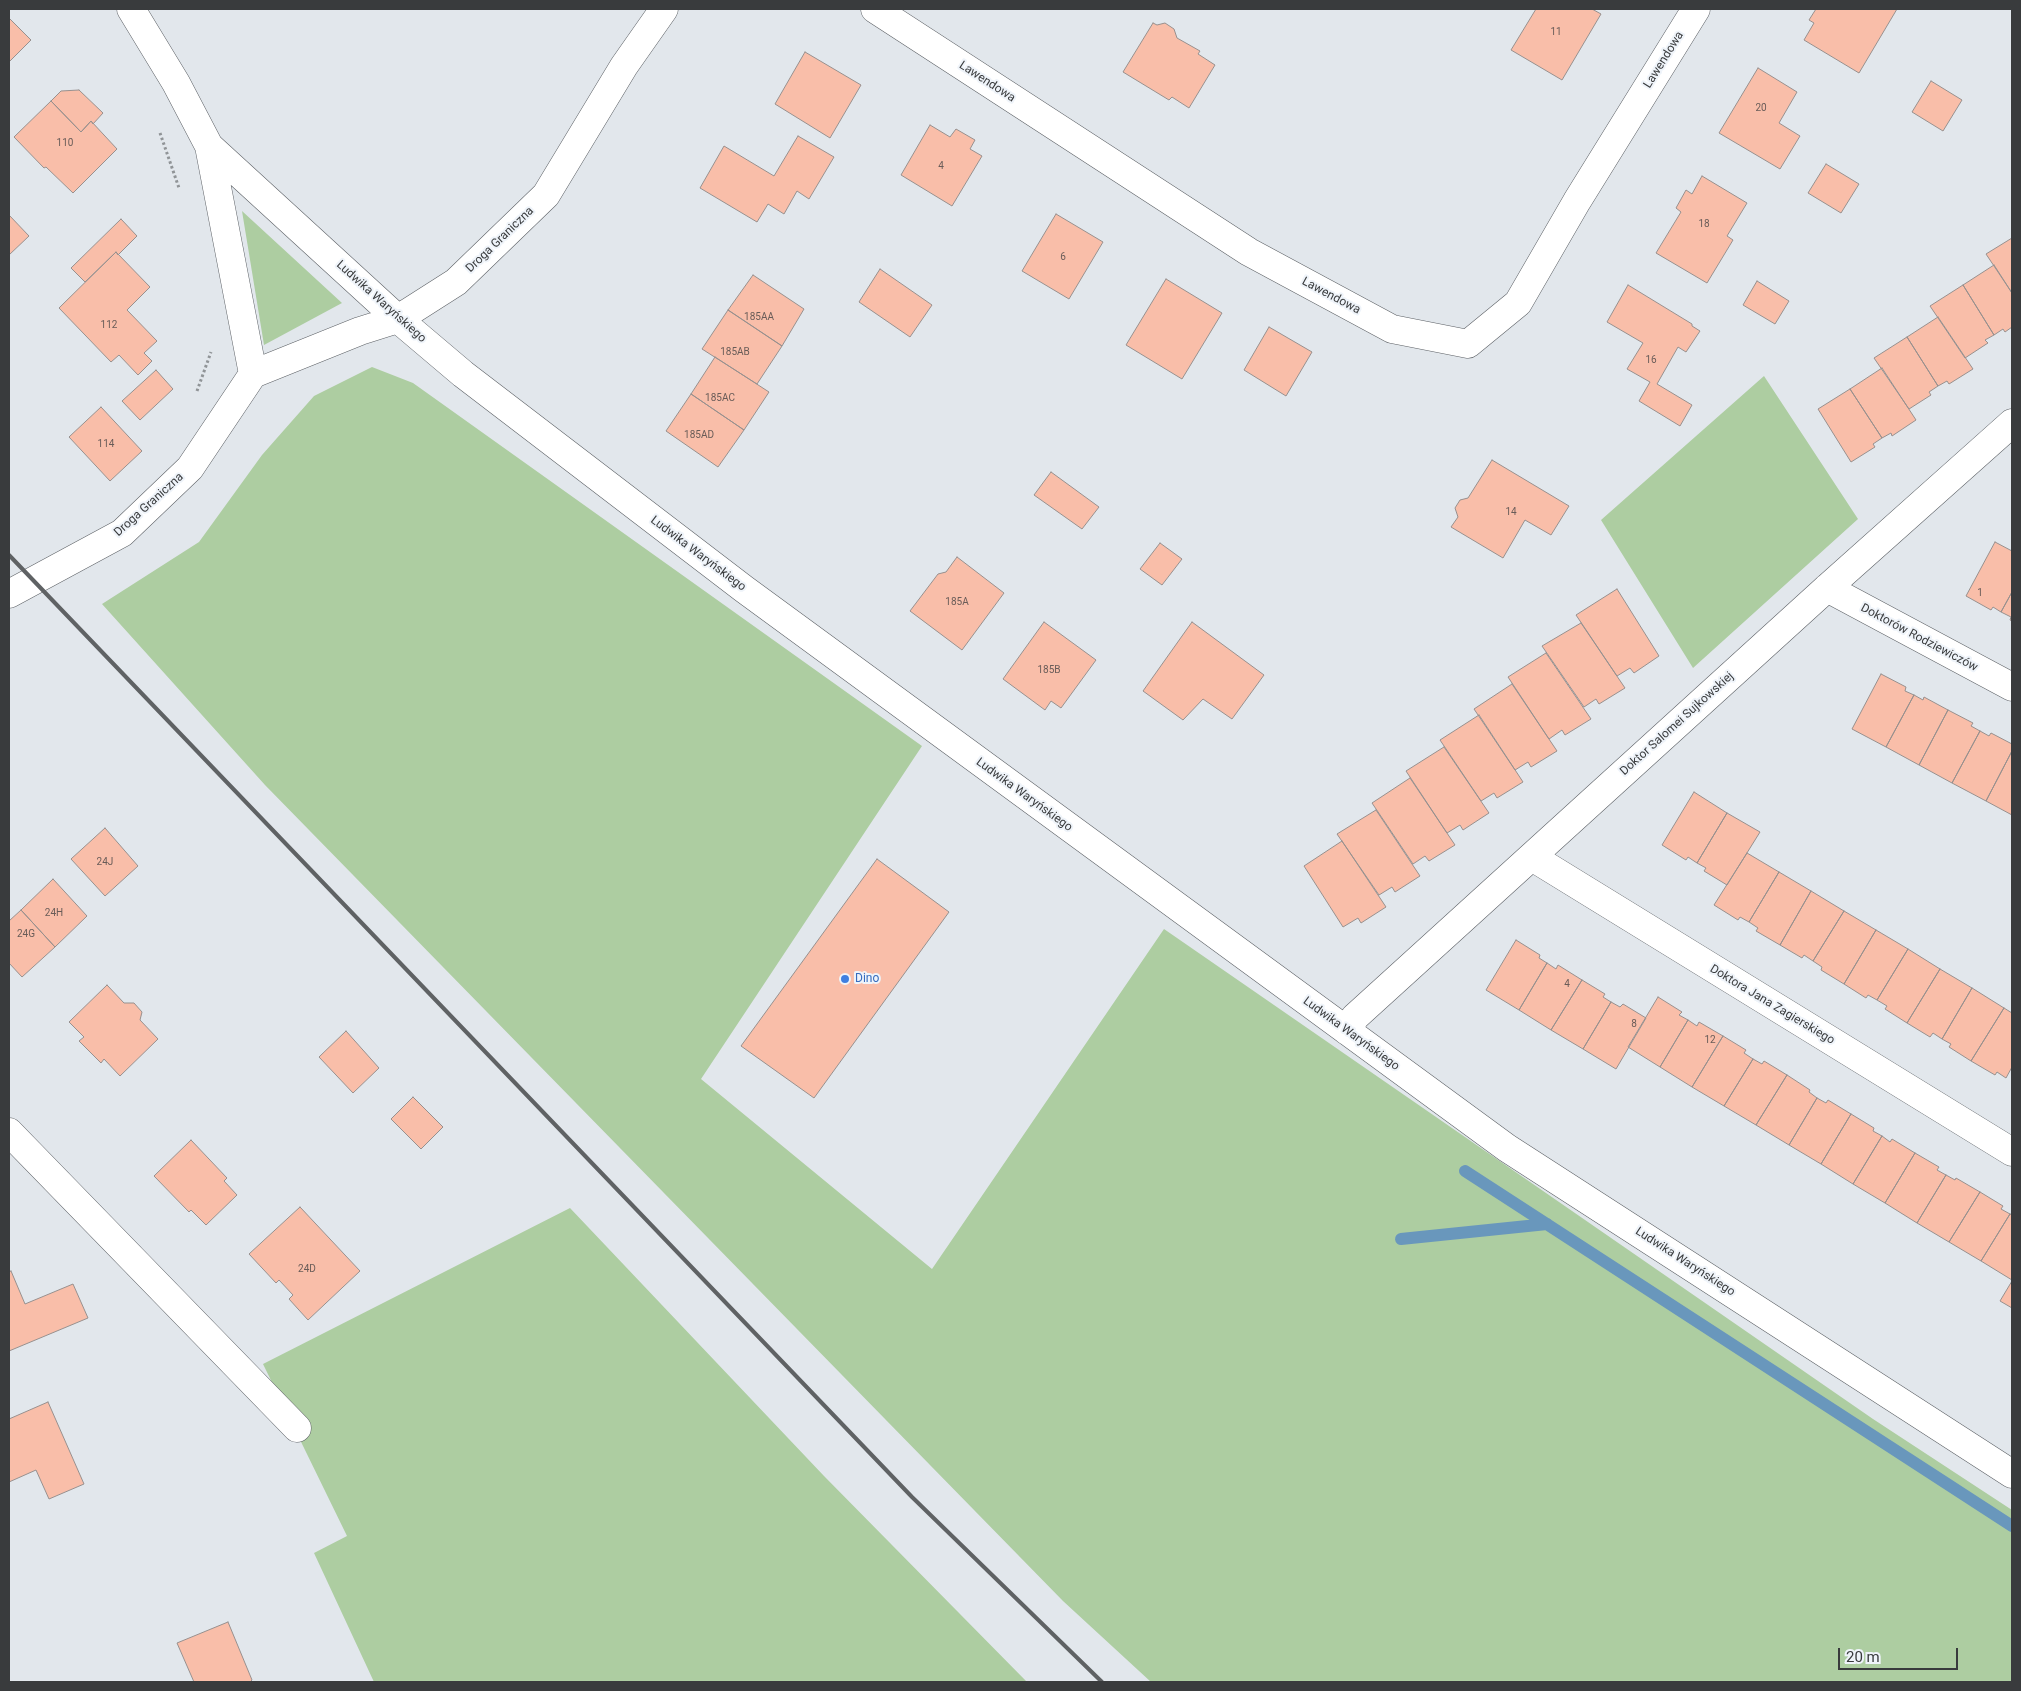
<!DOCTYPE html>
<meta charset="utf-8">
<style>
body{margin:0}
#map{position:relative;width:2021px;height:1691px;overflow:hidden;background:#e2e7ec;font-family:Roboto,sans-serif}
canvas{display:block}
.frame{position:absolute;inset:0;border:10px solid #393b3d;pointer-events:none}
.scale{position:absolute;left:1838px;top:1648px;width:120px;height:22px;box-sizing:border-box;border:2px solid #393b3d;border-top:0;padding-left:6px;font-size:15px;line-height:18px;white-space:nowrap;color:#393b3d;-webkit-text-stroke:4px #eff4fa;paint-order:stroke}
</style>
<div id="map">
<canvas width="2021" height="1691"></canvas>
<div class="frame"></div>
<div class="scale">20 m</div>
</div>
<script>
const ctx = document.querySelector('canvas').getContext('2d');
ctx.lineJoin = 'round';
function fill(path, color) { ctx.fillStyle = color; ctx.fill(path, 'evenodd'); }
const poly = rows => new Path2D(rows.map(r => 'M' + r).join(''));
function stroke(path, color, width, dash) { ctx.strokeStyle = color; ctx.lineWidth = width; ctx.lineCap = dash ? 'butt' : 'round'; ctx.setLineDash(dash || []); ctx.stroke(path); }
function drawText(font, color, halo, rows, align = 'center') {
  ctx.font = font + ' Roboto,sans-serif'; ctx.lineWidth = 4; ctx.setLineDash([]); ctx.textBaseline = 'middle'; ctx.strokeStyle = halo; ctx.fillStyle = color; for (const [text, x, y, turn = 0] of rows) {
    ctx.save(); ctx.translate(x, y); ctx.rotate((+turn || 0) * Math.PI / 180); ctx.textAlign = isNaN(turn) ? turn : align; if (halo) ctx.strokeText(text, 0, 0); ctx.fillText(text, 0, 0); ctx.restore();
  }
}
fill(poly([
 [242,211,342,303,264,345],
 [372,367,413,383,922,746,701,1079,932,1269,1164,929,1873,1419,2012,1510,2012,1682,1151,1682,1063,1601,265,785,102,604,199,542,262,455,314,396],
 [1764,376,1858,519,1693,668,1601,520],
 [570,1208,824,1476,1027,1682,374,1682,314,1553,347,1536,263,1364]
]), '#adcda1');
stroke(poly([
 [1465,1171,2012,1526],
 [1401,1239,1547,1224]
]), '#6997bc', 12);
const building = poly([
 [1536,9,1592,9,1601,14,1562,80,1511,50,1536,9],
 [1816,9,1897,9,1859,73,1804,40,1814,23,1809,20,1816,9],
 [9,18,31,40,9,62,9,18],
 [1153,23,1157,25,1165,23,1174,29,1177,38,1200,51,1198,54,1215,65,1189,108,1172,97,1169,100,1123,72,1153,23],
 [805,52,861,85,830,138,775,104,805,52],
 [1758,68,1797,92,1779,123,1800,136,1780,169,1719,133,1758,68],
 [1931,81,1962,100,1943,131,1912,112,1931,81],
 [79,90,103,113,93,124,91,121,81,132,51,101,61,91,79,90],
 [51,101,81,132,91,121,117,149,73,193,46,167,44,168,14,137,51,101],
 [930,125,950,137,956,129,975,140,970,149,982,156,952,206,901,175,930,125],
 [798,136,834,157,809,199,797,191,784,214,768,204,757,222,700,188,724,146,774,176,798,136],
 [1826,164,1859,184,1841,213,1808,193,1826,164],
 [1702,176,1747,203,1727,236,1733,240,1707,283,1656,253,1681,212,1676,208,1686,190,1692,194,1702,176],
 [1056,214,1103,242,1069,299,1022,271,1056,214],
 [9,215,29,236,9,255,9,215],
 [121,219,137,236,118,255,116,252,85,282,71,268,121,219],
 [2012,238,2012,293,1986,254,2012,238],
 [116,252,150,287,127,310,157,341,144,353,152,361,138,375,119,355,111,362,59,308,116,252],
 [1994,265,2012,293,2012,327,2005,332,2003,329,1994,335,1963,285,1994,265],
 [880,269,932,305,910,337,859,302,880,269],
 [753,275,804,309,782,346,728,310,753,275],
 [1166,279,1222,313,1182,379,1126,345,1166,279],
 [1757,281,1789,301,1775,324,1743,305,1757,281],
 [1628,285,1692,324,1692,326,1700,331,1686,352,1678,347,1657,384,1692,405,1680,426,1639,401,1650,382,1627,369,1643,343,1607,322,1628,285],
 [1963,285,1994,335,1985,340,1988,343,1965,358,1930,306,1963,285],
 [728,310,782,346,757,384,702,349,728,310],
 [1938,317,1973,369,1949,384,1947,381,1938,386,1907,337,1938,317],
 [1269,327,1312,352,1286,396,1244,370,1269,327],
 [1907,337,1938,386,1929,392,1931,395,1909,409,1874,358,1907,337],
 [715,357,769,392,744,430,691,394,715,357],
 [1882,368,1916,420,1892,436,1891,433,1882,438,1850,389,1882,368],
 [156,370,173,389,140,420,122,401,156,370],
 [1850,389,1882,438,1873,444,1875,447,1851,462,1818,409,1850,389],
 [691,394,744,430,718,467,666,431,691,394],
 [101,407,142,451,110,481,69,437,101,407],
 [1492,460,1569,506,1551,535,1525,520,1503,558,1451,527,1458,517,1455,508,1460,500,1468,498,1492,460],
 [1051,472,1099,507,1082,529,1034,495,1051,472],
 [1995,542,2012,551,2012,592,2001,612,1993,607,1991,610,1966,596,1995,542],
 [1160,543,1182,559,1162,585,1140,569,1160,543],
 [957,557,1004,593,962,650,910,611,938,574,946,572,957,557],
 [1617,589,1659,656,1634,673,1630,668,1617,676,1576,615,1617,589],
 [2012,592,2012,621,2010,620,2011,617,2001,612,2012,592],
 [1044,622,1096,660,1061,708,1051,701,1045,710,1003,679,1044,622],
 [1192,622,1264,675,1232,719,1203,699,1183,720,1143,691,1192,622],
 [1581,623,1625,688,1599,704,1596,699,1584,707,1542,646,1581,623],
 [1546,653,1591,719,1565,735,1562,730,1549,739,1508,677,1546,653],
 [1881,674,1906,687,1905,691,1914,695,1886,747,1852,729,1881,674],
 [1512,684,1557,751,1531,767,1528,762,1515,770,1474,709,1512,684],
 [1914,695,1923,700,1924,697,1948,710,1919,765,1886,747,1914,695],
 [1948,710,1973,723,1971,726,1980,731,1952,783,1919,765,1948,710],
 [1479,715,1523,782,1497,798,1494,793,1481,801,1440,740,1479,715],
 [1980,731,1989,736,1991,733,2012,744,2012,751,1986,801,1952,783,1980,731],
 [1444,747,1489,813,1463,830,1460,825,1447,833,1406,771,1444,747],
 [2012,751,2012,815,1986,801,2012,751],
 [1410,778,1455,845,1429,861,1425,856,1413,864,1372,803,1410,778],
 [1694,792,1727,813,1697,863,1688,857,1686,860,1662,845,1694,792],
 [1376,810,1420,876,1395,892,1392,887,1379,895,1337,834,1376,810],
 [1727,813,1760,832,1727,885,1704,871,1706,868,1697,863,1727,813],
 [105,828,138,866,105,896,71,859,105,828],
 [1342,841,1386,907,1361,923,1358,918,1343,927,1304,866,1342,841],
 [1747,853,1779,872,1749,922,1740,917,1738,920,1714,905,1747,853],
 [877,859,949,912,814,1098,741,1046,877,859],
 [1779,872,1811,891,1780,945,1756,931,1758,928,1749,922,1779,872],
 [53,879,87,916,55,947,21,910,53,879],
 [1811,891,1844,911,1813,961,1804,955,1802,958,1780,945,1811,891],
 [21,910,55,947,22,977,9,963,9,921,21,910],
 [1844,911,1876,930,1844,984,1821,970,1822,967,1813,961,1844,911],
 [1876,930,1908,949,1877,1000,1868,995,1866,998,1844,984,1876,930],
 [1516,940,1540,955,1539,958,1547,963,1519,1010,1486,990,1516,940],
 [1908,949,1940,969,1907,1023,1885,1009,1887,1006,1877,1000,1908,949],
 [1547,963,1556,969,1558,965,1582,980,1551,1030,1519,1010,1547,963],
 [1940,969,1972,988,1942,1039,1933,1033,1930,1037,1907,1023,1940,969],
 [1582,980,1605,994,1603,997,1611,1002,1583,1049,1551,1030,1582,980],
 [107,985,124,1003,134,1003,142,1012,140,1020,158,1039,120,1076,104,1059,101,1063,79,1041,84,1037,69,1022,107,985],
 [1972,988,2004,1008,1971,1061,1949,1047,1951,1044,1942,1039,1972,988],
 [1658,997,1682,1012,1679,1015,1688,1020,1660,1067,1628,1047,1658,997],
 [1611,1002,1620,1007,1623,1004,1646,1018,1616,1069,1583,1049,1611,1002],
 [2004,1008,2012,1013,2012,1067,2006,1078,1997,1072,1995,1075,1971,1061,2004,1008],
 [1688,1020,1697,1026,1699,1022,1723,1036,1692,1087,1660,1067,1688,1020],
 [346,1031,379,1068,353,1093,319,1057,346,1031],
 [1723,1036,1746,1050,1744,1053,1753,1059,1724,1106,1692,1087,1723,1036],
 [1753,1059,1762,1064,1764,1061,1787,1075,1756,1125,1724,1106,1753,1059],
 [1787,1075,1810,1090,1809,1092,1817,1098,1789,1145,1756,1125,1787,1075],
 [413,1097,443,1127,421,1149,391,1119,413,1097],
 [1817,1098,1826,1103,1828,1100,1851,1114,1821,1164,1789,1145,1817,1098],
 [1851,1114,1874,1128,1873,1131,1882,1136,1853,1184,1821,1164,1851,1114],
 [1882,1136,1890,1142,1892,1139,1915,1153,1885,1203,1853,1184,1882,1136],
 [191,1140,227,1178,224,1181,237,1195,206,1225,191,1210,189,1212,154,1176,191,1140],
 [1915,1153,1939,1167,1937,1170,1946,1175,1917,1223,1885,1203,1915,1153],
 [1946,1175,1955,1180,1956,1178,1980,1192,1949,1242,1917,1223,1946,1175],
 [1980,1192,2003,1206,2001,1209,2010,1214,1981,1261,1949,1242,1980,1192],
 [300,1207,360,1271,308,1320,289,1299,293,1295,279,1280,276,1283,249,1254,300,1207],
 [2010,1214,2012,1215,2012,1280,1981,1261,2010,1214],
 [11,1271,25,1304,73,1284,88,1318,9,1351,9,1272,11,1271],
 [2012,1281,2012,1308,2000,1301,2012,1281],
 [48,1402,84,1484,49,1499,36,1470,9,1482,9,1419,48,1402],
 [228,1622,252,1680,250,1682,194,1682,177,1643,228,1622]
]);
fill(building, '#f9bea9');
stroke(building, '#97908e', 1);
const minor = poly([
 [131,9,176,83,209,146,398,319,463,374,744,589,1507,1148,2012,1474],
 [875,9,1249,252,1392,329,1468,344,1518,303,1577,201,1696,9],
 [209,146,253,374],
 [1827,588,2012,687],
 [9,594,122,533,190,468,253,374,360,331,398,319,456,282,546,195,624,66,664,9],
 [1532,857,2012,1152],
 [1347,1031,1355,1017,1827,588,2012,423],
 [9,1132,297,1428]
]);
stroke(minor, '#5c6065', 29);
stroke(poly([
 [160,133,179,188],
 [197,391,211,352]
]), '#909497', 3, [2.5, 2.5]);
stroke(minor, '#fff', 28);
stroke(poly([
 [9,555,912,1497,1102,1682]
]), '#5f6264', 4);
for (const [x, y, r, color] of [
 [845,979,5,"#3f7fe0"]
]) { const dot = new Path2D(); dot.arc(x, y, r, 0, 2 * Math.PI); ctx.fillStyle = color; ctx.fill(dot); stroke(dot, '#eff4fa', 2); }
drawText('10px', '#695c58', null, [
 ["11",1556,32],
 ["20",1761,108],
 ["110",65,143],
 ["4",941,166],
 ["18",1704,224],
 ["6",1063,257],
 ["185AA",759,317],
 ["112",109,325],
 ["185AB",735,352],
 ["16",1651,360],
 ["185AC",720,398],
 ["185AD",699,435],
 ["114",106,444],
 ["14",1511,512],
 ["1",1980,593],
 ["185A",957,602],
 ["185B",1049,670],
 ["24J",105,862],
 ["24H",54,913],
 ["24G",26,934],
 ["4",1567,984],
 ["8",1634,1024],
 ["12",1710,1040],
 ["24D",307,1269]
]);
drawText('12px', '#393b3d', '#eff4fa', [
 ["Lawendowa",1664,60,-58],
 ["Lawendowa",987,82,33],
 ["Droga Graniczna",500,240,-44],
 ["Lawendowa",1331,296,28],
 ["Ludwika Waryńskiego",381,302,42],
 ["Droga Graniczna",149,505,-42],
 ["Ludwika Waryńskiego",698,554,37],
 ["Doktorów Rodziewiczów",1919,638,28],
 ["Doktor Salomei Sujkowskiej",1677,724,-42],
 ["Ludwika Waryńskiego",1024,795,36],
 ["Doktora Jana Zagierskiego",1772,1005,31],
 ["Ludwika Waryńskiego",1351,1034,36],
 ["Ludwika Waryńskiego",1685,1262,33]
]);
drawText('12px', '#366cbe', '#eff4fa', [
 ["Dino",855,979]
], 'left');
</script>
